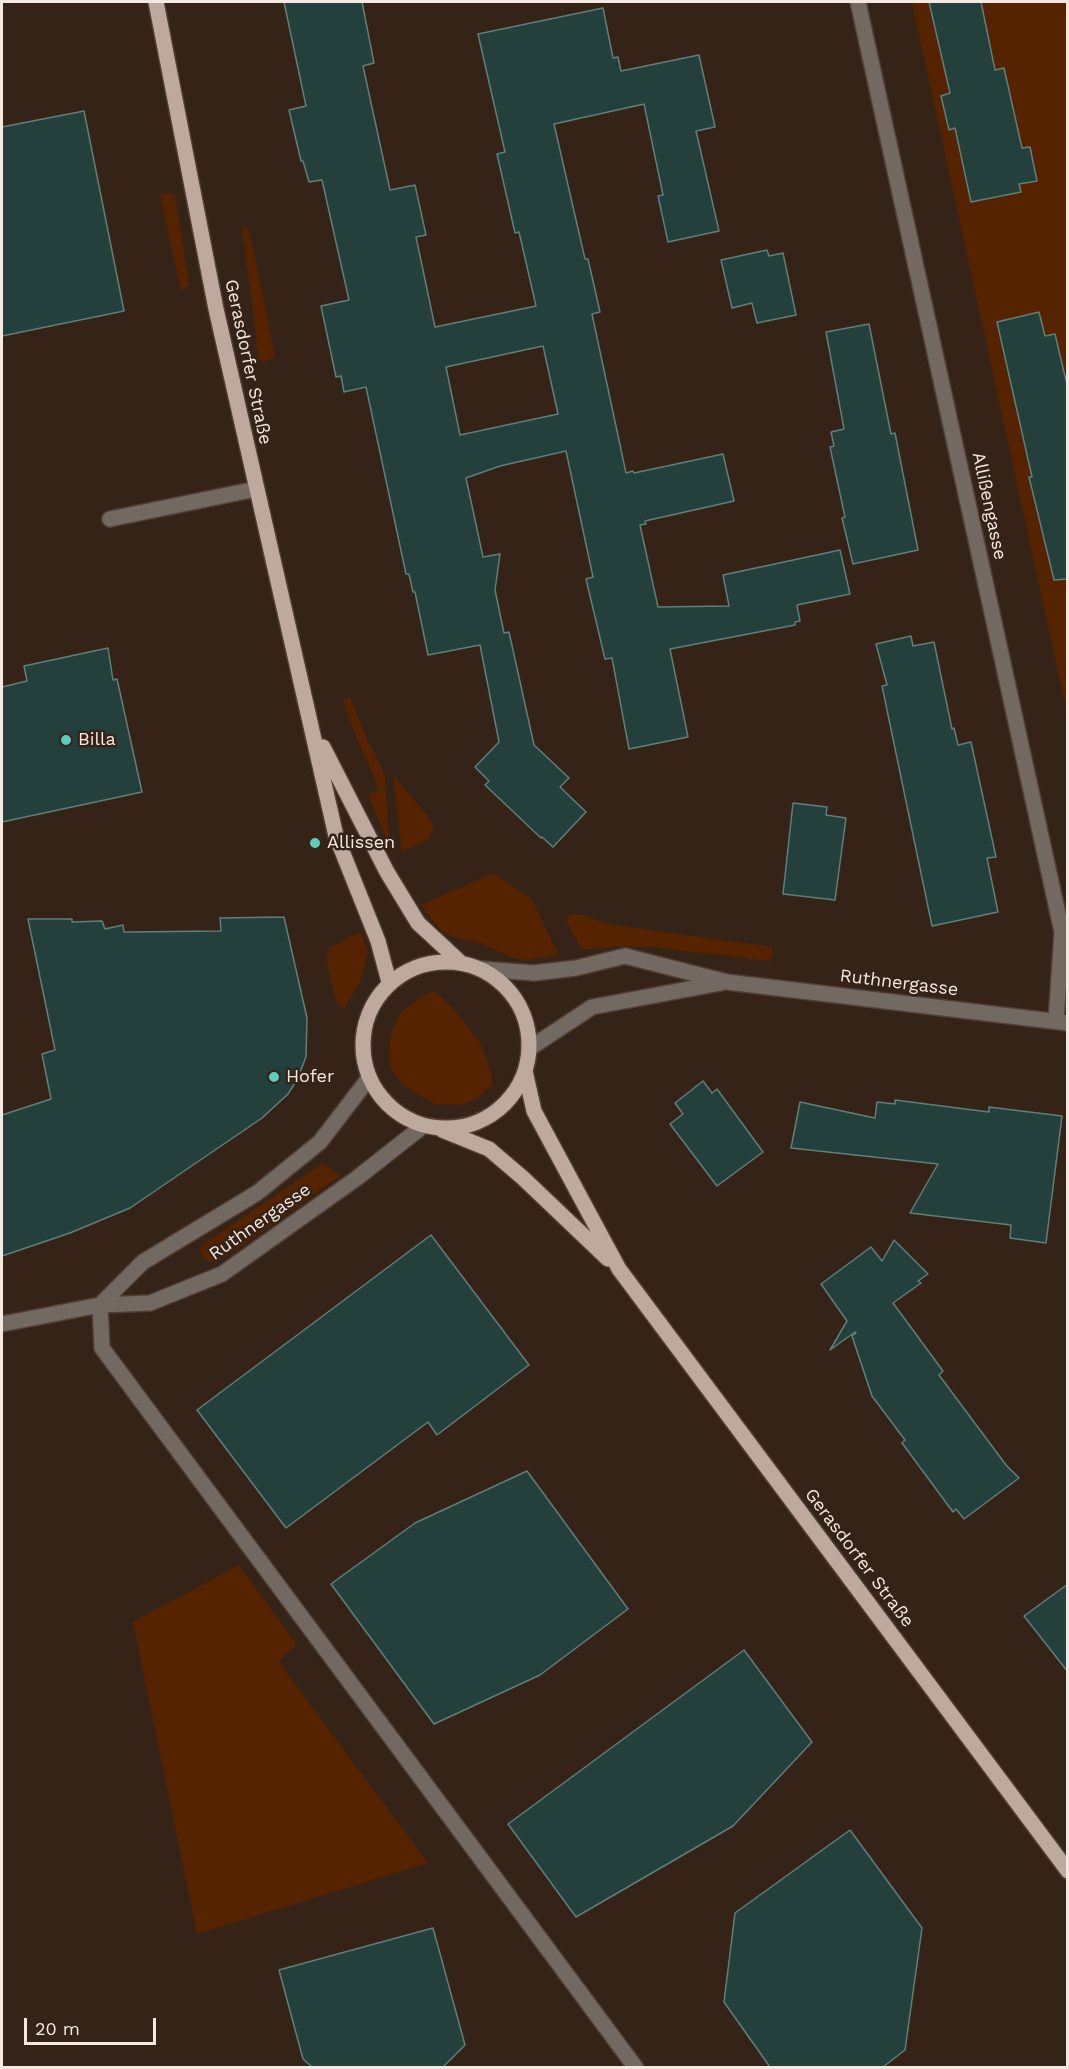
<!DOCTYPE html>
<meta charset="utf-8">
<style>
body{margin:0}
#map{position:relative;width:1069px;height:2069px;overflow:hidden;background:#362318;font-family:"Work Sans",sans-serif}
canvas{display:block}
.frame{position:absolute;inset:0;border:3px solid #f5e8e1;pointer-events:none}
.scale{position:absolute;left:24px;top:2018px;width:132px;height:27px;box-sizing:border-box;border:3px solid #f5e8e1;border-top:0;padding-left:8px;font-size:18px;line-height:21px;white-space:nowrap;color:#f5e8e1;-webkit-text-stroke:4px #362318;paint-order:stroke}
</style>
<div id="map">
<canvas width="1069" height="2069"></canvas>
<div class="frame"></div>
<div class="scale">20 m</div>
</div>
<script>
const ctx = document.querySelector('canvas').getContext('2d');
ctx.lineJoin = 'round';
function fill(path, color) { ctx.fillStyle = color; ctx.fill(path, 'evenodd'); }
const poly = rows => new Path2D(rows.map(r => 'M' + r).join(''));
function stroke(path, color, width, dash) { ctx.strokeStyle = color; ctx.lineWidth = width; ctx.lineCap = dash ? 'butt' : 'round'; ctx.setLineDash(dash || []); ctx.stroke(path); }
function drawText(font, color, halo, rows, align = 'center') {
  ctx.font = font + ' "Work Sans",sans-serif'; ctx.lineWidth = 5; ctx.setLineDash([]); ctx.textBaseline = 'middle'; ctx.strokeStyle = halo; ctx.fillStyle = color; for (const [text, x, y, turn = 0] of rows) {
    ctx.save(); ctx.translate(x, y); ctx.rotate((+turn || 0) * Math.PI / 180); ctx.textAlign = isNaN(turn) ? turn : align; if (halo) ctx.strokeText(text, 0, 0); ctx.fillText(text, 0, 0); ctx.restore();
  }
}
fill(poly([
 [912,2,1067,2,1067,713],
 [170,193,175,194,189,285,181,291,160,194],
 [242,227,248,229,253,247,275,357,263,362,259,360],
 [350,697,367,739,385,775,389,838,386,839,369,797,371,792,379,789,353,729,343,700],
 [393,774,425,813,434,827,428,839,402,852],
 [493,873,532,899,559,956,525,960,510,957,481,943,460,939,442,932,421,905],
 [580,914,607,924,773,947,771,961,651,947,619,946,582,950,566,921,569,915],
 [360,932,367,949,365,966,359,984,344,1009,336,1001,326,958,329,948],
 [435,991,454,1010,480,1042,491,1072,492,1085,477,1099,461,1105,435,1104,406,1087,392,1072,389,1061,390,1036,401,1012,419,998],
 [323,1163,340,1176,236,1250,212,1262,203,1258,200,1251,205,1243],
 [239,1565,297,1645,278,1661,428,1863,197,1934,133,1622]
]), '#552300');
const building = poly([
 [284,2,362,2,374,63,363,66,390,190,415,185,426,235,416,237,435,327,536,306,519,232,515,233,497,154,505,152,478,34,603,8,613,58,618,57,621,71,699,55,715,127,696,131,719,231,668,242,658,196,663,195,644,104,554,124,585,259,588,259,600,312,592,314,626,473,633,471,634,473,723,454,734,501,645,521,646,524,640,525,658,607,729,606,723,575,840,550,850,594,797,605,800,621,795,622,795,625,670,649,688,737,629,749,612,658,605,659,586,579,593,577,566,451,500,466,466,478,483,557,500,554,495,590,504,633,509,632,534,745,569,778,560,787,586,812,553,847,542,837,541,838,485,785,489,781,475,767,499,742,480,645,428,655,415,592,413,592,409,574,406,574,366,387,344,392,341,376,336,377,321,306,349,300,322,180,309,182,303,161,301,161,289,110,306,106,284,2],
 [543,346,558,414,460,435,446,367,543,346],
 [929,2,981,2,995,70,1004,68,1022,148,1030,147,1037,181,1019,184,1021,192,971,202,955,128,949,130,941,96,950,93,929,2],
 [84,111,124,311,2,336,2,127,84,111],
 [767,250,769,256,783,253,796,315,757,323,752,303,732,308,721,260,767,250],
 [1039,312,1045,336,1055,334,1068,389,1068,579,1054,580,1029,477,1032,477,997,322,1039,312],
 [869,324,891,434,895,433,918,550,853,564,842,518,845,517,830,447,834,446,831,432,844,429,826,332,869,324],
 [911,636,913,646,934,642,952,729,954,728,958,745,971,742,996,857,987,858,998,912,932,926,882,686,887,685,876,644,911,636],
 [108,648,113,680,117,679,142,792,2,822,2,687,27,681,24,666,108,648],
 [793,803,827,807,826,815,846,818,835,900,783,894,793,803],
 [284,917,307,1018,306,1057,297,1080,288,1094,262,1118,130,1208,70,1233,2,1256,2,1115,51,1099,42,1054,55,1050,28,919,72,919,72,922,102,921,105,929,123,925,124,932,221,931,220,918,284,917],
 [703,1081,712,1093,717,1089,763,1152,717,1186,670,1124,683,1114,675,1103,703,1081],
 [895,1100,989,1112,989,1107,1062,1116,1046,1243,1010,1238,1011,1225,910,1213,938,1164,791,1148,800,1102,875,1118,877,1102,895,1104,895,1100],
 [431,1235,529,1365,437,1435,428,1422,286,1528,197,1410,431,1235],
 [894,1240,928,1274,918,1281,921,1283,893,1303,943,1371,939,1375,1006,1465,1019,1478,964,1519,956,1509,953,1512,902,1443,905,1440,872,1396,852,1336,856,1333,855,1332,830,1350,847,1321,821,1284,871,1247,882,1261,894,1240],
 [527,1471,628,1609,540,1675,434,1724,331,1584,415,1523,527,1471],
 [1068,1584,1068,1672,1024,1616,1068,1584],
 [744,1650,812,1742,733,1826,576,1917,508,1824,744,1650],
 [850,1830,922,1928,905,2050,883,2067,770,2067,724,2002,735,1913,850,1830],
 [433,1928,465,2045,443,2067,312,2067,303,2059,279,1970,433,1928]
]);
fill(building, '#24403c');
stroke(building, '#617e79', 1.5);
const minor = poly([
 [858,2,1062,932,1056,1021],
 [110,519,256,489],
 [481,969,534,973,576,968,625,956,727,982,1068,1023],
 [530,1048,592,1007,721,983],
 [100,1305,102,1348,636,2068],
 [100,1305,143,1262,257,1193,320,1142,369,1078],
 [2,1324,100,1305,150,1303,222,1274,357,1178,423,1126]
]);
const major = poly([
 [156,2,216,309,336,836,378,941,389,982],
 [323,747,387,872,418,923,460,962],
 '363 1045a83 83 0 1 1 166 0a83 83 0 1 1-166 0Z',
 [525,1071,534,1111,619,1269,1068,1871],
 [442,1130,489,1149,523,1178,608,1259]
]);
stroke(minor, '#513f34', 18);
stroke(major, '#513f34', 18);
stroke(minor, '#736963', 15);
stroke(major, '#bea99e', 15);
for (const [x, y, r, color] of [
 [66,740,6,"#59cebe"],
 [315,843,6,"#59cebe"],
 [274,1077,6,"#59cebe"]
]) { const dot = new Path2D(); dot.arc(x, y, r, 0, 2 * Math.PI); ctx.fillStyle = color; ctx.fill(dot); stroke(dot, '#362318', 2); }
drawText('18px', '#f5e8e1', '#362318', [
 ["Gerasdorfer Straße",248,362,78],
 ["Allißengasse",989,506,78],
 ["Ruthnergasse",899,983,7],
 ["Ruthnergasse",260,1222,-35],
 ["Gerasdorfer Straße",859,1558,53]
]);
drawText('18px', '#f5e8e1', '#362318', [
 ["Billa",78,740],
 ["Allissen",327,843],
 ["Hofer",286,1077]
], 'left');
</script>
